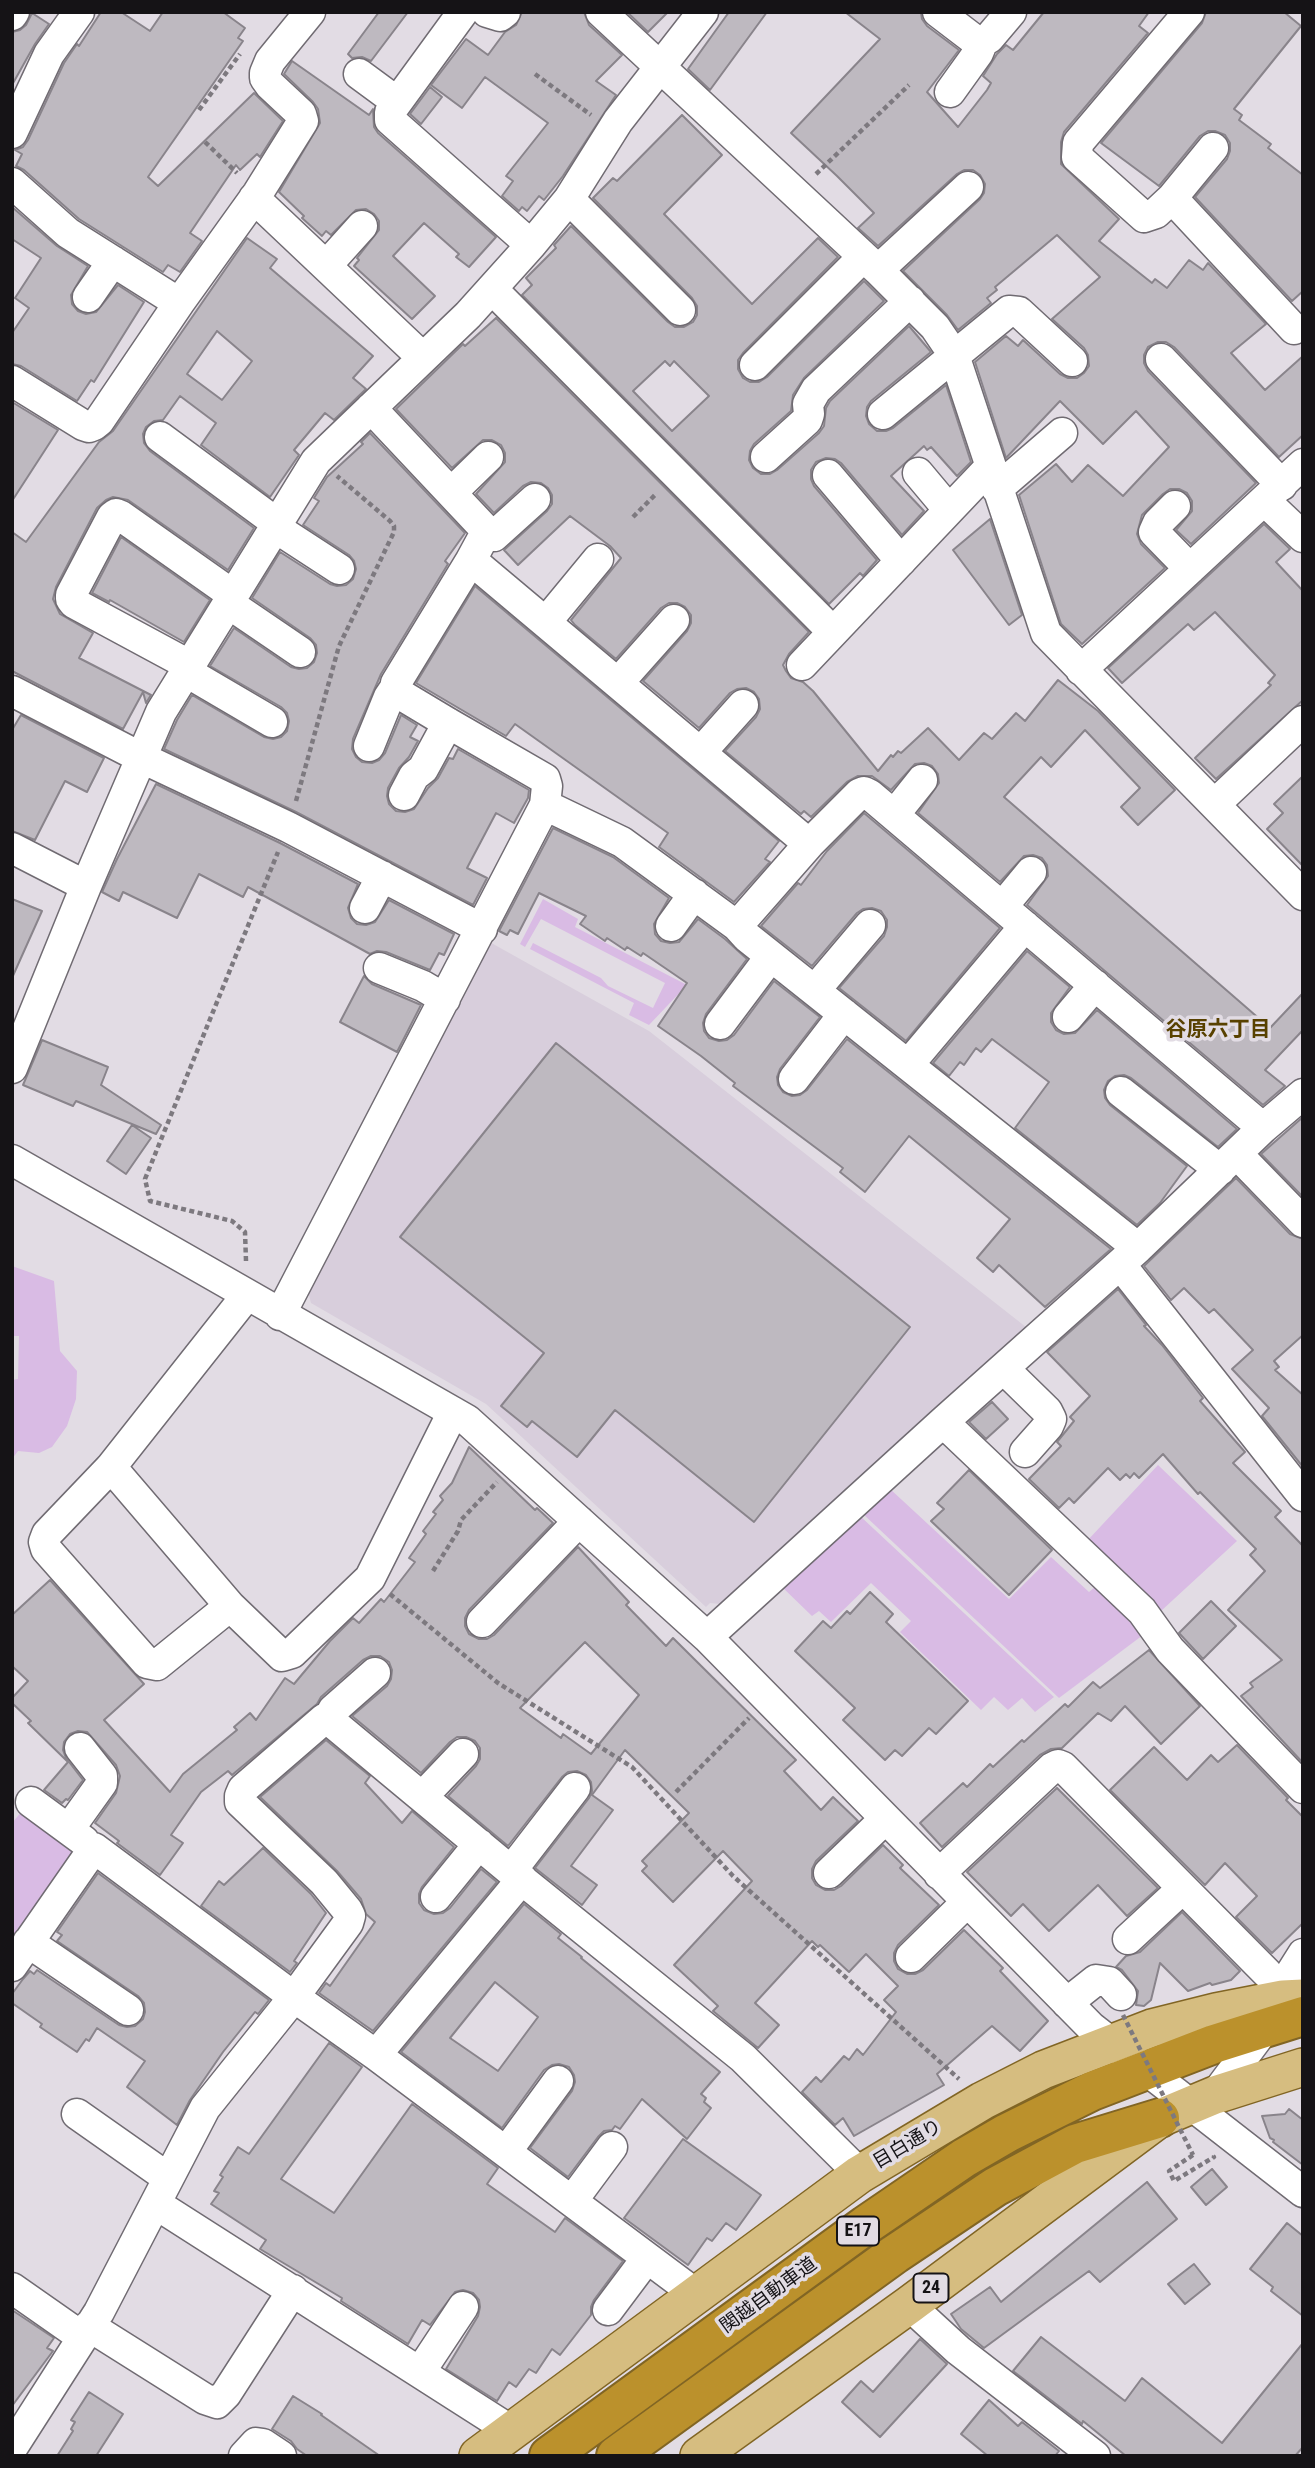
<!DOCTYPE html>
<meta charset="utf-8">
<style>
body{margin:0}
#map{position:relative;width:1315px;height:2468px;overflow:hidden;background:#e2dce4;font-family:"Roboto Condensed",sans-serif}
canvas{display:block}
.frame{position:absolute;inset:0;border:14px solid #151316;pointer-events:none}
</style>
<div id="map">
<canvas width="1315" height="2468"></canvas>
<div class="frame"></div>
</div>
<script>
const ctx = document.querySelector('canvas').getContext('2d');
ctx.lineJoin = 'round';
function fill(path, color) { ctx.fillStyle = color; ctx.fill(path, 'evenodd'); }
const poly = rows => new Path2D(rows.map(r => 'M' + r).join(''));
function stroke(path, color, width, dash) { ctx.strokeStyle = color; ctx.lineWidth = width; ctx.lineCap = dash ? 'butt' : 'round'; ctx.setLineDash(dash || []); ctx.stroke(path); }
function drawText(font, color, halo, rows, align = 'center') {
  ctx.font = font + ' "Roboto Condensed","Noto Sans JP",sans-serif'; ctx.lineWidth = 7; ctx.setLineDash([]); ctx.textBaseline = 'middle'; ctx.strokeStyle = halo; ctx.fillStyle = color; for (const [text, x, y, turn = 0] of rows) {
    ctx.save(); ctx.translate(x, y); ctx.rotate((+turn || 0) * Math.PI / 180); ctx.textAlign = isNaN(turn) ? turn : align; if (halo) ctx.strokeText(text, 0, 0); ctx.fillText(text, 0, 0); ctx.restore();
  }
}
fill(poly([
 [486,940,649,1031,1031,1331,731,1601,728,1598,720,1604,710,1603,706,1607,486,1404,311,1303,307,1288]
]), '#d8cedc');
fill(poly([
 [543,899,578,919,575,927,687,985,649,1025,629,1015,634,1003,530,949,533,943,601,978,608,986,653,1008,665,983,541,919,525,947,520,944],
 [12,1266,54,1281,60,1351,77,1371,76,1399,67,1426,52,1447,39,1453,18,1451,12,1459,12,1380,18,1379,19,1336,12,1336],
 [1158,1465,1237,1541,1161,1611,1087,1541],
 [889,1488,1009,1599,1051,1557,1089,1592,1095,1587,1143,1635,1059,1698,862,1513],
 [859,1515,1054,1697,1035,1712,1022,1698,1008,1710,994,1697,981,1710,900,1632,911,1621,871,1583,831,1622,819,1611,812,1616,781,1586],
 [23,1810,69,1846,72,1856,12,1941,12,1823]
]), '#d9bbe4');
const building = poly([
 [101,12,121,12,150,31,163,12,223,12,245,28,238,38,243,41,148,177,158,186,254,93,283,121,260,157,257,154,240,170,236,165,190,233,202,241,180,272,168,265,163,272,79,219,24,170,16,166,22,154,15,150,23,147,28,140,64,63,77,44,79,46,101,12],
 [379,12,408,12,371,61,362,57,352,58,348,54,379,12],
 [522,12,584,12,589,25,622,55,596,81,616,95,563,176,544,200,539,196,527,211,522,207,519,211,502,196,513,181,506,176,548,123,485,77,462,108,431,85,466,39,488,55,505,32,516,25,522,12],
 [627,12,668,12,648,32,627,12],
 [729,12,767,12,710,90,688,69,729,12],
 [845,12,921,12,922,19,927,26,959,50,927,92,958,127,987,90,991,83,983,76,997,54,1006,45,1013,50,1044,12,1149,12,1139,26,1148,33,1064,132,1061,142,1061,164,1119,219,1099,241,1152,283,1155,279,1167,288,1189,260,1203,270,1208,263,1266,324,1231,353,1265,390,1303,356,1303,435,1279,457,1174,347,1166,342,1158,342,1148,347,1144,355,1144,363,1148,371,1256,483,1191,544,1176,530,1192,511,1192,501,1187,493,1179,489,1170,489,1163,494,1142,515,1137,534,1141,544,1165,568,1082,644,1061,624,1019,495,1056,464,1072,482,1088,465,1123,496,1169,447,1136,411,1103,444,1060,401,1006,458,975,362,1006,336,1018,346,1023,340,1060,374,1068,378,1077,378,1084,373,1089,366,1088,355,1084,348,1052,319,1100,277,1057,235,995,287,997,290,987,298,991,303,958,330,947,315,903,271,980,199,984,193,985,184,980,175,973,170,964,170,957,174,878,246,858,228,874,213,837,176,791,133,880,39,845,12],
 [1206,12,1284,12,1301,26,1234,109,1242,115,1239,120,1271,144,1268,148,1303,175,1303,291,1292,301,1195,197,1227,159,1230,151,1230,143,1225,135,1215,131,1208,131,1200,136,1159,186,1101,143,1202,23,1206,12],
 [32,13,49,24,35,44,12,85,12,32,20,30,26,25,32,13],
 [292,61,369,115,373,109,374,127,378,133,496,237,469,267,456,257,459,254,424,223,393,256,435,296,412,319,354,266,359,260,357,258,379,230,379,221,374,214,366,209,356,210,331,235,326,231,322,236,302,218,304,216,279,192,320,123,318,109,313,102,284,74,292,61],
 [430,87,442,97,421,124,410,114,430,87],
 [682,115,722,155,664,214,752,304,818,238,838,257,743,353,738,360,738,369,743,378,750,382,759,382,767,377,864,281,884,301,804,378,793,395,791,411,754,444,750,451,749,460,753,468,761,474,770,474,777,470,819,433,824,426,826,408,830,401,909,326,931,352,871,401,867,407,866,416,869,424,877,431,886,431,893,428,946,385,971,462,957,476,931,447,927,450,924,446,891,476,924,511,902,535,841,463,835,459,826,458,816,462,811,470,811,479,814,486,877,560,863,576,860,573,829,604,522,295,532,285,526,278,556,248,554,245,571,226,668,322,675,327,684,327,693,322,697,315,697,306,692,298,593,198,613,178,617,181,682,115],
 [665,361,670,366,674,361,709,396,672,431,633,391,665,361],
 [12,207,57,246,88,266,71,295,72,304,78,311,86,314,96,312,118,285,144,302,94,382,91,380,77,401,21,366,12,364,12,333,29,308,15,298,41,258,12,239,12,207],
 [247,238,277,259,270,268,373,356,353,378,366,389,334,420,325,413,294,450,299,455,270,497,201,445,216,423,180,396,163,420,154,421,146,427,143,434,144,443,150,451,254,528,228,570,128,500,113,497,106,500,97,508,56,587,53,599,60,614,93,633,79,658,151,695,146,703,143,692,123,729,12,671,12,532,26,542,99,442,113,431,247,238],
 [217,331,252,361,222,400,187,374,217,331],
 [496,318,809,632,789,654,783,665,786,671,791,678,803,682,813,691,878,771,891,755,893,757,898,751,901,753,928,728,959,760,984,733,992,739,1016,713,1025,721,1058,680,1098,711,1175,790,1138,825,1121,807,1140,788,1085,730,1051,767,1041,757,1004,797,1270,1028,1303,993,1303,1030,1265,1070,1285,1086,1263,1105,1027,905,1048,876,1047,865,1042,858,1033,855,1024,856,1000,882,918,813,939,783,938,774,932,766,924,763,915,764,891,790,872,776,858,776,847,782,811,817,804,811,801,814,725,751,756,717,760,709,759,699,754,692,746,688,737,689,730,693,699,728,643,681,687,631,691,623,691,615,685,607,677,603,669,603,661,608,616,659,575,625,571,620,621,558,610,546,570,516,518,565,504,550,547,511,552,504,552,495,548,488,541,483,531,482,523,486,494,513,476,494,505,462,505,453,501,445,492,440,483,440,452,468,396,409,463,344,465,346,496,318],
 [12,402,58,430,12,501,12,402],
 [370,433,465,533,445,561,448,564,381,674,353,739,352,749,356,757,362,762,372,763,379,760,385,753,401,715,417,725,410,737,418,741,409,757,399,768,388,788,387,796,389,804,396,811,405,812,414,809,428,788,438,778,449,758,453,759,458,749,529,790,528,798,514,823,496,813,467,868,487,878,473,905,296,812,164,749,177,720,192,695,264,737,273,739,281,737,287,731,289,721,287,713,281,707,210,666,234,628,291,667,299,669,307,668,314,662,317,653,316,645,310,638,252,598,280,552,330,584,337,586,346,585,353,579,356,569,354,561,349,555,303,525,319,501,314,498,327,477,363,444,361,442,370,433],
 [990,519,1022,615,1009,625,953,550,990,519],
 [1264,524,1290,549,1276,562,1303,591,1303,700,1216,779,1195,758,1271,685,1268,683,1275,675,1215,612,1194,630,1188,624,1122,683,1108,668,1264,524],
 [121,537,210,600,184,642,110,600,109,602,92,593,121,537],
 [475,586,779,841,765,859,770,862,734,902,659,847,668,833,515,724,506,736,416,683,475,586],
 [21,715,104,758,87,792,65,781,35,840,12,831,12,730,21,715],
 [1303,776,1303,866,1267,829,1283,813,1274,804,1303,776],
 [156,784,280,843,358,884,348,908,351,918,357,924,366,925,375,922,389,900,454,934,444,955,439,953,430,970,386,952,377,951,370,954,248,887,243,897,199,874,177,918,123,892,119,901,102,892,117,859,156,784],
 [864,813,1000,928,906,1041,839,988,884,936,887,927,887,920,881,911,872,908,863,909,857,913,812,966,761,926,798,883,801,885,827,851,864,813],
 [553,828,613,857,669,898,654,924,655,934,661,941,670,943,679,942,698,919,725,939,747,959,706,1014,703,1023,704,1031,709,1038,719,1041,727,1040,734,1035,774,981,820,1017,780,1069,777,1077,778,1085,783,1092,792,1096,800,1095,807,1090,847,1039,1111,1249,1045,1307,999,1265,993,1272,977,1258,1010,1219,909,1136,865,1192,840,1172,843,1168,733,1086,735,1083,701,1056,658,1026,687,983,643,953,641,956,627,947,625,950,607,938,605,941,580,924,586,916,539,893,518,934,510,930,507,935,499,931,553,828],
 [12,899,42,911,12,978,12,899],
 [1027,951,1070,987,1051,1013,1051,1022,1056,1030,1064,1034,1075,1033,1097,1010,1237,1129,1218,1147,1131,1078,1124,1075,1115,1076,1108,1081,1104,1090,1105,1098,1110,1105,1187,1166,1160,1203,1137,1225,1015,1128,1049,1082,992,1039,981,1052,976,1048,964,1065,960,1062,949,1076,933,1063,1027,951],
 [364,976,372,984,421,1005,397,1052,340,1022,364,976],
 [42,1040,108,1067,101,1085,161,1125,156,1134,76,1101,73,1106,23,1085,42,1040],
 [556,1043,910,1327,754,1522,615,1410,577,1457,532,1421,527,1427,501,1406,544,1353,400,1237,556,1043],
 [1303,1117,1303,1197,1261,1154,1303,1117],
 [132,1125,151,1138,126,1174,107,1161,132,1125],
 [1236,1178,1290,1234,1303,1239,1303,1335,1274,1361,1279,1367,1275,1370,1303,1395,1303,1467,1262,1416,1269,1408,1232,1369,1253,1350,1214,1309,1209,1313,1184,1288,1171,1300,1144,1266,1236,1178],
 [1118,1289,1146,1325,1144,1326,1162,1345,1203,1398,1200,1401,1245,1452,1233,1463,1281,1511,1275,1517,1303,1546,1303,1763,1241,1696,1253,1687,1250,1683,1282,1660,1228,1610,1265,1571,1250,1555,1256,1549,1200,1492,1198,1494,1163,1454,1139,1478,1134,1473,1130,1478,1126,1474,1120,1480,1108,1468,1074,1503,1069,1498,1059,1508,1029,1479,1061,1446,1057,1442,1074,1421,1070,1417,1090,1396,1047,1352,1118,1289],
 [992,1402,1008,1419,986,1439,969,1422,992,1402],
 [469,1447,535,1510,537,1508,553,1523,469,1610,465,1618,465,1626,469,1634,479,1639,487,1639,494,1635,578,1547,629,1602,626,1605,666,1646,673,1638,796,1760,784,1771,821,1810,833,1797,858,1821,816,1861,812,1869,812,1878,816,1885,825,1890,834,1890,841,1886,883,1845,903,1865,900,1868,939,1905,898,1945,894,1953,894,1961,898,1969,907,1974,915,1974,923,1970,964,1930,1003,1968,1000,1971,1048,2021,1020,2051,992,2026,937,2074,944,2085,854,2136,843,2118,835,2125,802,2092,816,2077,821,2082,844,2056,849,2060,857,2049,863,2055,896,2012,884,2000,898,1986,866,1954,849,1972,820,1945,818,1947,812,1941,755,2003,779,2025,758,2048,713,2011,718,2006,674,1965,752,1881,723,1851,673,1902,642,1871,647,1866,642,1861,689,1813,625,1750,592,1795,613,1810,571,1866,597,1885,582,1905,535,1868,589,1798,592,1791,591,1782,586,1775,577,1771,568,1772,562,1777,508,1846,448,1796,476,1766,480,1759,480,1748,475,1741,466,1737,457,1737,450,1742,421,1773,352,1716,387,1686,391,1679,392,1670,389,1662,380,1656,371,1656,363,1660,321,1697,317,1704,232,1775,228,1771,201,1792,171,1835,183,1843,160,1875,117,1843,119,1841,95,1823,116,1793,120,1776,116,1765,87,1732,78,1731,70,1734,64,1742,63,1750,66,1758,83,1780,68,1800,66,1799,62,1803,44,1790,68,1762,28,1723,31,1721,12,1703,12,1698,28,1681,12,1666,12,1615,50,1580,144,1684,104,1720,170,1792,183,1774,237,1730,234,1727,250,1713,256,1720,285,1678,294,1684,330,1641,353,1618,359,1623,381,1599,384,1602,415,1562,409,1558,426,1534,423,1531,436,1514,433,1512,443,1500,440,1496,452,1483,469,1447],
 [585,1642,639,1695,591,1754,563,1734,561,1738,520,1708,585,1642],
 [969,1470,1052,1550,1009,1595,931,1521,944,1509,937,1503,969,1470],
 [870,1592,893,1614,886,1622,968,1701,936,1734,929,1728,902,1756,895,1750,885,1760,843,1720,855,1708,795,1651,823,1621,831,1628,847,1611,850,1614,870,1592],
 [1211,1601,1236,1626,1203,1659,1179,1633,1211,1601],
 [1149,1650,1200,1706,1161,1744,1125,1706,1111,1721,1098,1713,1062,1748,1051,1749,1040,1755,942,1847,920,1823,963,1783,967,1787,990,1764,993,1767,1022,1740,1024,1742,1065,1704,1068,1707,1093,1682,1100,1688,1149,1650],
 [326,1740,370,1776,365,1783,402,1823,412,1811,454,1847,422,1887,419,1894,419,1903,424,1910,434,1914,443,1913,450,1908,481,1869,497,1882,373,2031,319,1993,326,1983,330,1986,375,1922,366,1914,361,1899,337,1871,260,1797,326,1740],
 [1237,1745,1288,1798,1286,1800,1303,1817,1303,1923,1272,1953,1236,1917,1257,1896,1225,1863,1205,1885,1110,1790,1154,1747,1187,1780,1211,1755,1218,1762,1237,1745],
 [1057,1788,1158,1888,1127,1916,1098,1885,1049,1931,1023,1904,1011,1916,967,1872,1057,1788],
 [263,1848,311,1894,326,1913,294,1961,297,1963,290,1972,201,1906,219,1881,224,1885,263,1848],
 [98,1873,269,2000,258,2014,255,2012,223,2052,190,2100,177,2125,127,2087,145,2061,97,2028,89,2041,86,2039,77,2052,40,2027,42,2024,12,2003,12,1994,23,1979,30,1971,34,1974,37,1970,119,2025,127,2027,135,2026,143,2019,145,2012,144,2003,138,1996,57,1941,62,1935,57,1932,98,1873],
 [524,1904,561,1934,558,1938,582,1957,581,1958,720,2072,701,2094,706,2098,704,2102,711,2108,687,2139,642,2099,620,2129,615,2126,612,2130,604,2131,598,2137,568,2177,530,2148,572,2091,575,2082,574,2075,569,2067,559,2064,552,2065,544,2070,502,2128,401,2052,524,1904],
 [495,1982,538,2017,498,2071,450,2038,495,1982],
 [1182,1912,1240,1971,1231,1980,1212,1985,1210,1983,1188,1991,1160,1963,1151,2000,1144,2006,1136,2005,1138,1991,1122,1970,1116,1967,1126,1956,1140,1952,1182,1912],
 [329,2043,362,2067,281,2179,334,2213,412,2104,498,2168,487,2184,555,2232,565,2218,623,2261,594,2300,591,2307,591,2315,560,2355,552,2349,536,2373,529,2369,516,2387,509,2382,497,2401,446,2369,478,2316,480,2307,479,2300,473,2293,463,2290,455,2292,430,2325,422,2320,408,2344,341,2301,342,2298,260,2249,266,2240,211,2204,219,2193,214,2191,223,2177,220,2175,238,2147,249,2154,329,2043],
 [1289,2109,1303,2120,1303,2165,1273,2142,1274,2140,1270,2138,1262,2116,1285,2114,1289,2109],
 [683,2139,761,2195,736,2230,726,2223,712,2241,707,2238,688,2265,624,2218,683,2139],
 [1212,2169,1227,2187,1206,2205,1191,2187,1212,2169],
 [1147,2182,1177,2219,1100,2282,1089,2271,984,2348,961,2329,951,2314,990,2287,1001,2302,1147,2182],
 [1287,2223,1303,2236,1303,2316,1271,2291,1273,2287,1250,2269,1287,2223],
 [1194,2264,1210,2284,1185,2304,1168,2284,1194,2264],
 [12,2310,54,2338,47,2348,53,2351,12,2406,12,2310],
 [1041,2337,1125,2401,1142,2378,1222,2443,1303,2343,1303,2447,1295,2456,1126,2456,1083,2421,1082,2424,1013,2371,1041,2337],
 [920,2339,947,2364,880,2437,842,2402,861,2381,873,2392,920,2339],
 [89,2392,123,2414,96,2456,57,2456,73,2431,71,2429,75,2422,71,2420,89,2392],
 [293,2396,322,2414,321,2415,380,2456,307,2456,297,2449,291,2441,272,2429,293,2396],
 [989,2400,1018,2426,1022,2422,1059,2451,1055,2456,988,2456,961,2434,989,2400]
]);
fill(building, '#beb9c0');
stroke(building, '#89848b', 2);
const minor = poly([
 [463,12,390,112,390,120,531,245],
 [487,12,500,16,505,12],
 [601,12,878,270,935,327,954,355,1046,633,1303,895],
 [938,12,976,41,983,41,989,38,1011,12],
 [1189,12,1078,143,1077,157,1144,217,1156,213,1172,198,1213,148],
 [12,15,14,12],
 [359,74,397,102],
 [950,92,978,53,983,41],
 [12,133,49,54,79,12],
 [12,183,68,233,179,303,99,421,94,425,89,427,83,425,12,381],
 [254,198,423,358],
 [1172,198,1294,329],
 [569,199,680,310],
 [326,266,362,226],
 [878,270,968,187],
 [492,289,833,632],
 [88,297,113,261],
 [179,303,258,193,303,121,301,114,270,85,265,78,265,73,270,61,310,12],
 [1161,359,1282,485],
 [755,365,863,257],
 [371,408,483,527,484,536,471,560,809,844,737,926],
 [883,414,1009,311,1019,312,1072,361],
 [160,437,278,524],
 [766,457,807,420,809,414,808,404,816,390,910,301],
 [918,473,949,510],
 [828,475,901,561],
 [997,489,1062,433],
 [452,492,488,457],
 [1265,501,1303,537],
 [1175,506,1158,523,1154,532,1190,569],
 [276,528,339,569],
 [484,536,494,536,535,499],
 [471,560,396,683,395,688,398,693,448,723,545,779,547,786,545,805],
 [228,603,300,652],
 [546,622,598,559],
 [189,665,74,603,71,599,71,595,112,517,116,514,121,516,233,595],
 [802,665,990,467],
 [1081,670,1303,464],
 [185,671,272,722],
 [618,683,674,620],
 [12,691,140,757,288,827,482,929],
 [369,746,389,697,395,688],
 [701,752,743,705],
 [404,795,414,776,423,769,448,723],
 [1215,804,1303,721],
 [894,815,922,780],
 [809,844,859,794,864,792,870,795,1263,1128],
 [12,848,86,886],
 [1002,907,1031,872],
 [365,908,382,876],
 [671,926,694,894],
 [379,968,423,986,445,999],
 [815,990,870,925],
 [1068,1017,1095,985],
 [720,1024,771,956],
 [908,1065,1025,926],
 [12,1068,86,886,161,712,316,461,468,315,531,245,569,199,618,121,703,12],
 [794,1079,844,1014],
 [1121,1092,1220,1170],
 [1237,1154,1303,1222],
 [12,1160,467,1420,707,1637,1091,2027,1303,2192],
 [1120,1264,1303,1496],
 [280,1315,545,805,622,842,737,926,747,937,1138,1248],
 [1004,1369,1047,1411,1051,1419,1048,1426,1025,1452],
 [943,1422,1142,1611,1170,1650,1303,1788],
 [111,1467,230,1606,282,1656,292,1653,370,1578,453,1412],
 [230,1606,157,1665,147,1663,46,1549,44,1542,47,1534,111,1467,247,1295],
 [482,1622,579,1521],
 [707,1637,943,1422,1138,1248,1263,1128,1303,1094],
 [329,1720,333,1710,375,1673],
 [422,1797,463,1754],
 [31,1802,84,1841],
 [69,1829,102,1783,102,1776,80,1748],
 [511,1871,575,1788],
 [829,1873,885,1819],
 [939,1874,1052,1768,1058,1765,1063,1767,1267,1973],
 [436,1897,479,1844],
 [1128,1939,1182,1889],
 [28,1942,128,2010],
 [911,1957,967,1902],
 [12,1966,94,1848,294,1997,376,2055,697,2295],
 [1067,2003,1096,1980,1109,1982,1121,1995],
 [376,2055,522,1879],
 [1215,2095,1265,2028,1283,1999,1291,1973,1303,1954],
 [77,2114,168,2178],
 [506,2152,558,2081],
 [572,2201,612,2147],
 [156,2204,513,2432],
 [12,2288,82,2337],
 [909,2305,958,2350,1095,2456],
 [608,2310,647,2258],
 [89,2326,205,2399,217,2403,226,2394,293,2290],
 [420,2372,463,2307],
 [12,2448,99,2312,205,2108,294,1997,348,1923,350,1916,347,1910,324,1882,240,1802,240,1796,243,1789,324,1719,334,1724,511,1871,743,2058,860,2174],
 [244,2456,256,2443,263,2444,281,2456]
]);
const major = poly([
 [478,2456,860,2174,982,2101,1043,2070,1152,2028,1216,2012,1283,1999,1303,1998],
 [699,2456,909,2305,1160,2118,1215,2095,1303,2067]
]);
const highway = poly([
 [549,2456,866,2225,964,2158,1007,2133,1092,2091,1214,2044,1303,2016],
 [616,2456,895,2254,995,2187,1075,2144,1160,2118]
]);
stroke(minor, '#706b72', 33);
stroke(major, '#816524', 40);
stroke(highway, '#816524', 42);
stroke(poly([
 [535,74,591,115],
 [199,110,240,54],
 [205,142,237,173],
 [816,174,909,85],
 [633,517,657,493],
 [296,801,339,646,394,532,394,526,390,521,337,476],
 [246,1261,245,1232,232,1221,150,1201,145,1179,278,852],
 [433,1571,458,1531,461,1520,497,1482],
 [390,1594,498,1683,632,1767,733,1876,959,2079],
 [676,1792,749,1718],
 [1193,2155,1169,2171,1174,2181,1214,2157,1213,2156]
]), '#7d797f', 4.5, [5, 3.5]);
stroke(minor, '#fff', 30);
stroke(major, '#d6bd80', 37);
stroke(highway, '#bb912c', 38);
stroke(poly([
 [1123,2015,1193,2155]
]), '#7d797f', 4.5, [5, 3.5]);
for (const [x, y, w] of [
 [858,2231,42],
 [931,2288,35]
]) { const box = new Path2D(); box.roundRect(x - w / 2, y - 14.5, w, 29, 5); ctx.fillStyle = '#e2dce4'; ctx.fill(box); stroke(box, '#151316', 2); }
drawText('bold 18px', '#151316', null, [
 ["E17",858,2231],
 ["24",931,2288]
]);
drawText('19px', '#151316', '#e2dce4', [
 ["目白通り",908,2145,-31],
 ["関越自動車道",769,2296,-36]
]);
drawText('bold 21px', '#584100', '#e2dce4', [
 ["谷原六丁目",1218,1031]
]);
</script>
